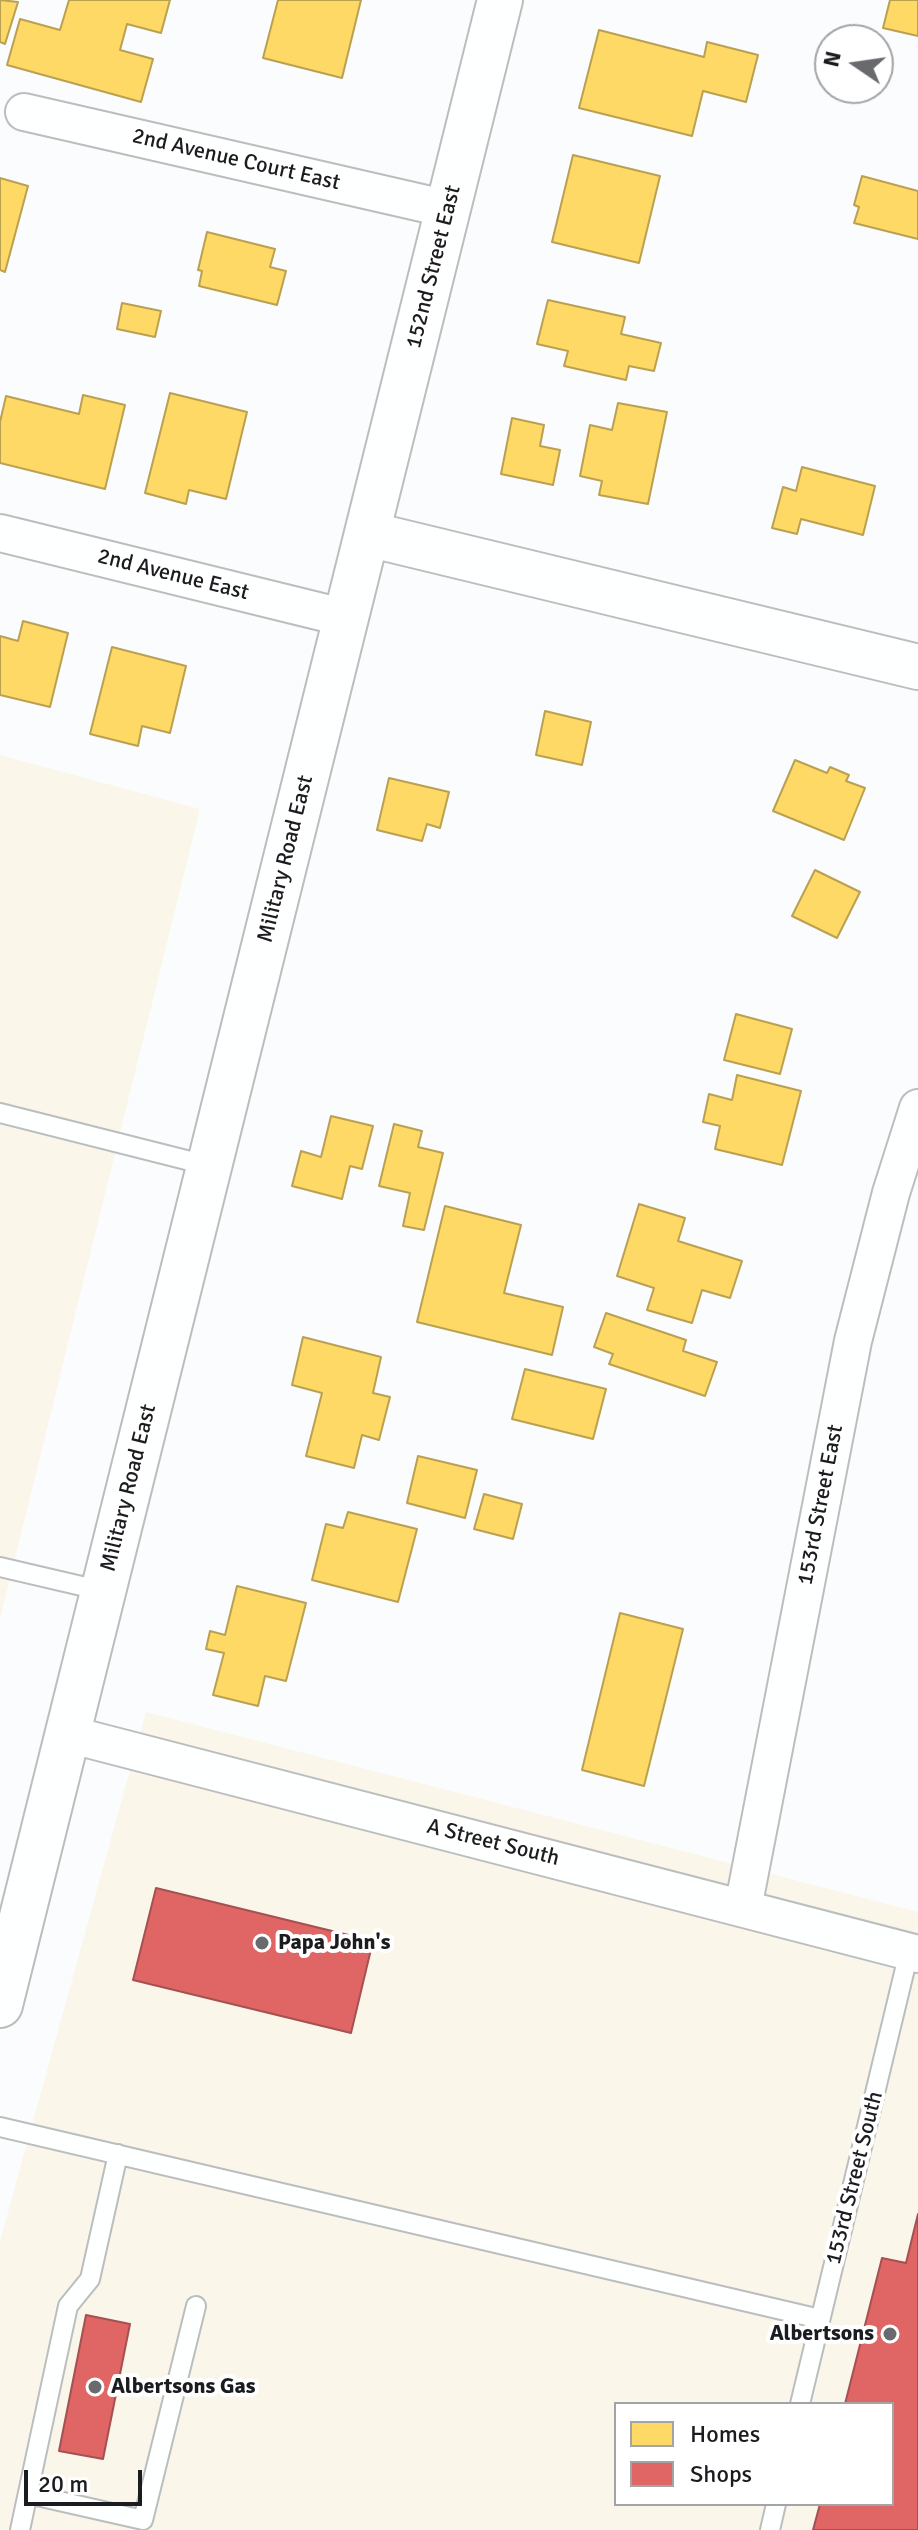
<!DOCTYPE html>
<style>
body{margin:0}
#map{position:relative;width:918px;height:2530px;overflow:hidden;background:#fbfcfd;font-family:Signika,sans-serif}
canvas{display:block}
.legend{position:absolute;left:614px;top:2402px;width:280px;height:104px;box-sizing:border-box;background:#fff;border:2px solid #a3a4a5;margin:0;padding:10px 14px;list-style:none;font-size:24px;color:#1a1c1f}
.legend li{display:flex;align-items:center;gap:16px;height:40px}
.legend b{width:40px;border:2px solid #a3a4a5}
.north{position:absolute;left:814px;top:24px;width:80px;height:80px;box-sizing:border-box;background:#fff;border:2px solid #a3a4a5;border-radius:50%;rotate:283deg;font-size:22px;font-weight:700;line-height:32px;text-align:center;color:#1a1c1f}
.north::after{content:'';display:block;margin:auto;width:28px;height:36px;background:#696a6d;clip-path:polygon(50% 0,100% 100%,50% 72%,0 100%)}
.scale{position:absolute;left:24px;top:2470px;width:118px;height:36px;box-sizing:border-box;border:4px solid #1a1c1f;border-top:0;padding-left:10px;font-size:24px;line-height:28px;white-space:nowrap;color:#1a1c1f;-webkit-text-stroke:6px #fff;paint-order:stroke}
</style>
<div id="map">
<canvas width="918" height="2530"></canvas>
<ul class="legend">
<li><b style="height:22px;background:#ffd966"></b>Homes</li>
<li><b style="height:22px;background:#e06666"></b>Shops</li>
</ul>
<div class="north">N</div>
<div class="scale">20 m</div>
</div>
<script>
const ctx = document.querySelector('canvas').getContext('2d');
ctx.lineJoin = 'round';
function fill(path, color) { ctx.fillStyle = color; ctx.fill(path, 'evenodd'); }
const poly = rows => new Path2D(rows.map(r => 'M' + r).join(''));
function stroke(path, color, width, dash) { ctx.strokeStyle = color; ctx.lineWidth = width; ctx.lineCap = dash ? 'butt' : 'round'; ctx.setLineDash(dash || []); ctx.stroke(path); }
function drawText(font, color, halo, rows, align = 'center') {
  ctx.font = font + ' Signika,sans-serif'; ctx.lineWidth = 8; ctx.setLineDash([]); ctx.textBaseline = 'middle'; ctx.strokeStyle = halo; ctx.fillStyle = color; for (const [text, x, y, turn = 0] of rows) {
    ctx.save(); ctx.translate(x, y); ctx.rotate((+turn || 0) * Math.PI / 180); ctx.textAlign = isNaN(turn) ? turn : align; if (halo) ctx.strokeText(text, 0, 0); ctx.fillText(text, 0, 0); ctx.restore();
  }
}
fill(poly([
 [0,755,200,809,0,1619],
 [146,1712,918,1912,918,2530,0,2530,0,2241],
 [616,2404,892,2404,892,2504,616,2504]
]), '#fbf6ea');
const homes = poly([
 [0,0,18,2,5,44,0,42,0,0],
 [69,0,170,0,161,33,127,24,120,50,153,59,141,102,7,65,20,19,60,30,69,0],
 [278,0,361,0,342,78,263,58,278,0],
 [890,0,918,0,918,36,883,28,890,0],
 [599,30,704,57,707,42,758,55,746,102,703,91,692,136,579,108,599,30],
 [573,155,660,176,639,263,552,242,573,155],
 [862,176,918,191,918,239,854,223,859,207,854,205,862,176],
 [0,178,28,186,5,272,0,270,0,178],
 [207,232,275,249,270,267,286,271,277,305,199,286,202,271,198,270,207,232],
 [548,300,625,317,621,334,661,343,654,371,629,366,626,380,564,366,568,351,537,344,548,300],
 [122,303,161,311,155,337,117,329,122,303],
 [170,393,247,412,226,499,189,490,186,504,145,493,170,393],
 [83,395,125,405,105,489,0,463,0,422,6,396,79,414,83,395],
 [618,403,667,412,648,504,599,495,602,481,580,476,590,425,612,430,618,403],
 [512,418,544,425,540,446,560,450,553,485,501,474,512,418],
 [802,467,875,486,863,535,801,519,797,534,772,528,783,487,796,491,802,467],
 [23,621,68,633,50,707,0,695,0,636,18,641,23,621],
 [112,647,186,666,170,733,142,726,138,746,90,734,112,647],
 [545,711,591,722,582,765,536,755,545,711],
 [795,760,827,773,830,767,849,775,846,781,865,788,844,840,773,811,795,760],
 [389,778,449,792,440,828,427,824,422,841,377,830,389,778],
 [815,870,860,892,837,938,792,916,815,870],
 [736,1014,792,1029,780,1074,724,1060,736,1014],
 [737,1075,801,1091,782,1165,715,1149,720,1126,703,1122,709,1094,732,1100,737,1075],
 [331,1116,373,1126,362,1169,350,1166,342,1199,292,1186,301,1151,321,1157,331,1116],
 [394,1124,422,1131,418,1147,443,1153,424,1230,403,1226,410,1193,379,1186,394,1124],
 [639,1204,685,1218,678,1241,742,1261,730,1298,702,1290,692,1323,647,1310,654,1288,617,1276,639,1204],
 [445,1206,521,1225,504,1293,563,1307,552,1355,417,1322,445,1206],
 [606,1313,686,1340,683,1351,717,1362,705,1396,609,1364,613,1354,594,1347,606,1313],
 [303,1337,381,1357,373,1393,390,1397,379,1440,362,1435,354,1468,306,1456,322,1393,292,1385,303,1337],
 [525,1369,606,1389,593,1439,512,1419,525,1369],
 [418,1456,477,1470,465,1518,407,1503,418,1456],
 [484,1494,522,1504,513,1539,474,1529,484,1494],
 [348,1512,417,1529,398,1602,312,1580,326,1524,343,1528,348,1512],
 [237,1586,306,1603,286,1681,265,1676,258,1706,213,1695,224,1653,206,1649,210,1631,225,1635,237,1586],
 [620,1613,683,1629,644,1786,582,1770,620,1613]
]);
fill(homes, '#ffd966');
stroke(homes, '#baa051', 2);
const shops = poly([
 [156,1888,373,1941,351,2033,133,1980,156,1888],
 [918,2214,918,2530,813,2530,820,2504,892,2504,892,2404,845,2404,882,2258,906,2263,918,2214],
 [86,2315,130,2324,103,2459,59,2451,86,2315]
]);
fill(shops, '#e06666');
stroke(shops, '#a55051', 2);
const lane = poly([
 [0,1113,210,1166],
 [0,1567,103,1591],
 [0,2127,820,2319],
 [800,2404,909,1952],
 [28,2494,143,2520,196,2306],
 [20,2530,68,2306,90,2279,118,2154],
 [770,2530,776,2504]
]);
const street = poly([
 [24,112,448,209],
 [0,533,346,618],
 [68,1734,918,1954],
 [743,1908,853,1341,891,1193,918,1108]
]);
const secondary = poly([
 [368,534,918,667],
 [0,2005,500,0]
]);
stroke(lane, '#bbbdbe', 22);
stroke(street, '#bbbdbe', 40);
stroke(secondary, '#bbbdbe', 48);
stroke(lane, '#feffff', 18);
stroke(street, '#feffff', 36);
stroke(secondary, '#feffff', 44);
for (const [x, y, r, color] of [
 [262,1943,8,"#696a6d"],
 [890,2334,8,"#696a6d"],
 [95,2387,8,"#696a6d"]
]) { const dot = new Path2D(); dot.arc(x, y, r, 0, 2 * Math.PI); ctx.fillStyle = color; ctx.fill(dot); stroke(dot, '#fff', 3); }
drawText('22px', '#1a1c1f', '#fff', [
 ["2nd Avenue Court East",236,160,13],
 ["152nd Street East",434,267,-76],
 ["2nd Avenue East",173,575,14],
 ["Military Road East",286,859,-76],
 ["Military Road East",129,1488,-76],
 ["153rd Street East",821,1505,-79],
 ["A Street South",493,1843,14],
 ["153rd Street South",855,2178,-76]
]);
drawText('bold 22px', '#1a1c1f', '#fff', [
 ["Papa John's",278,1943],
 ["Albertsons",874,2334,"right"],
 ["Albertsons Gas",111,2387]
], 'left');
</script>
